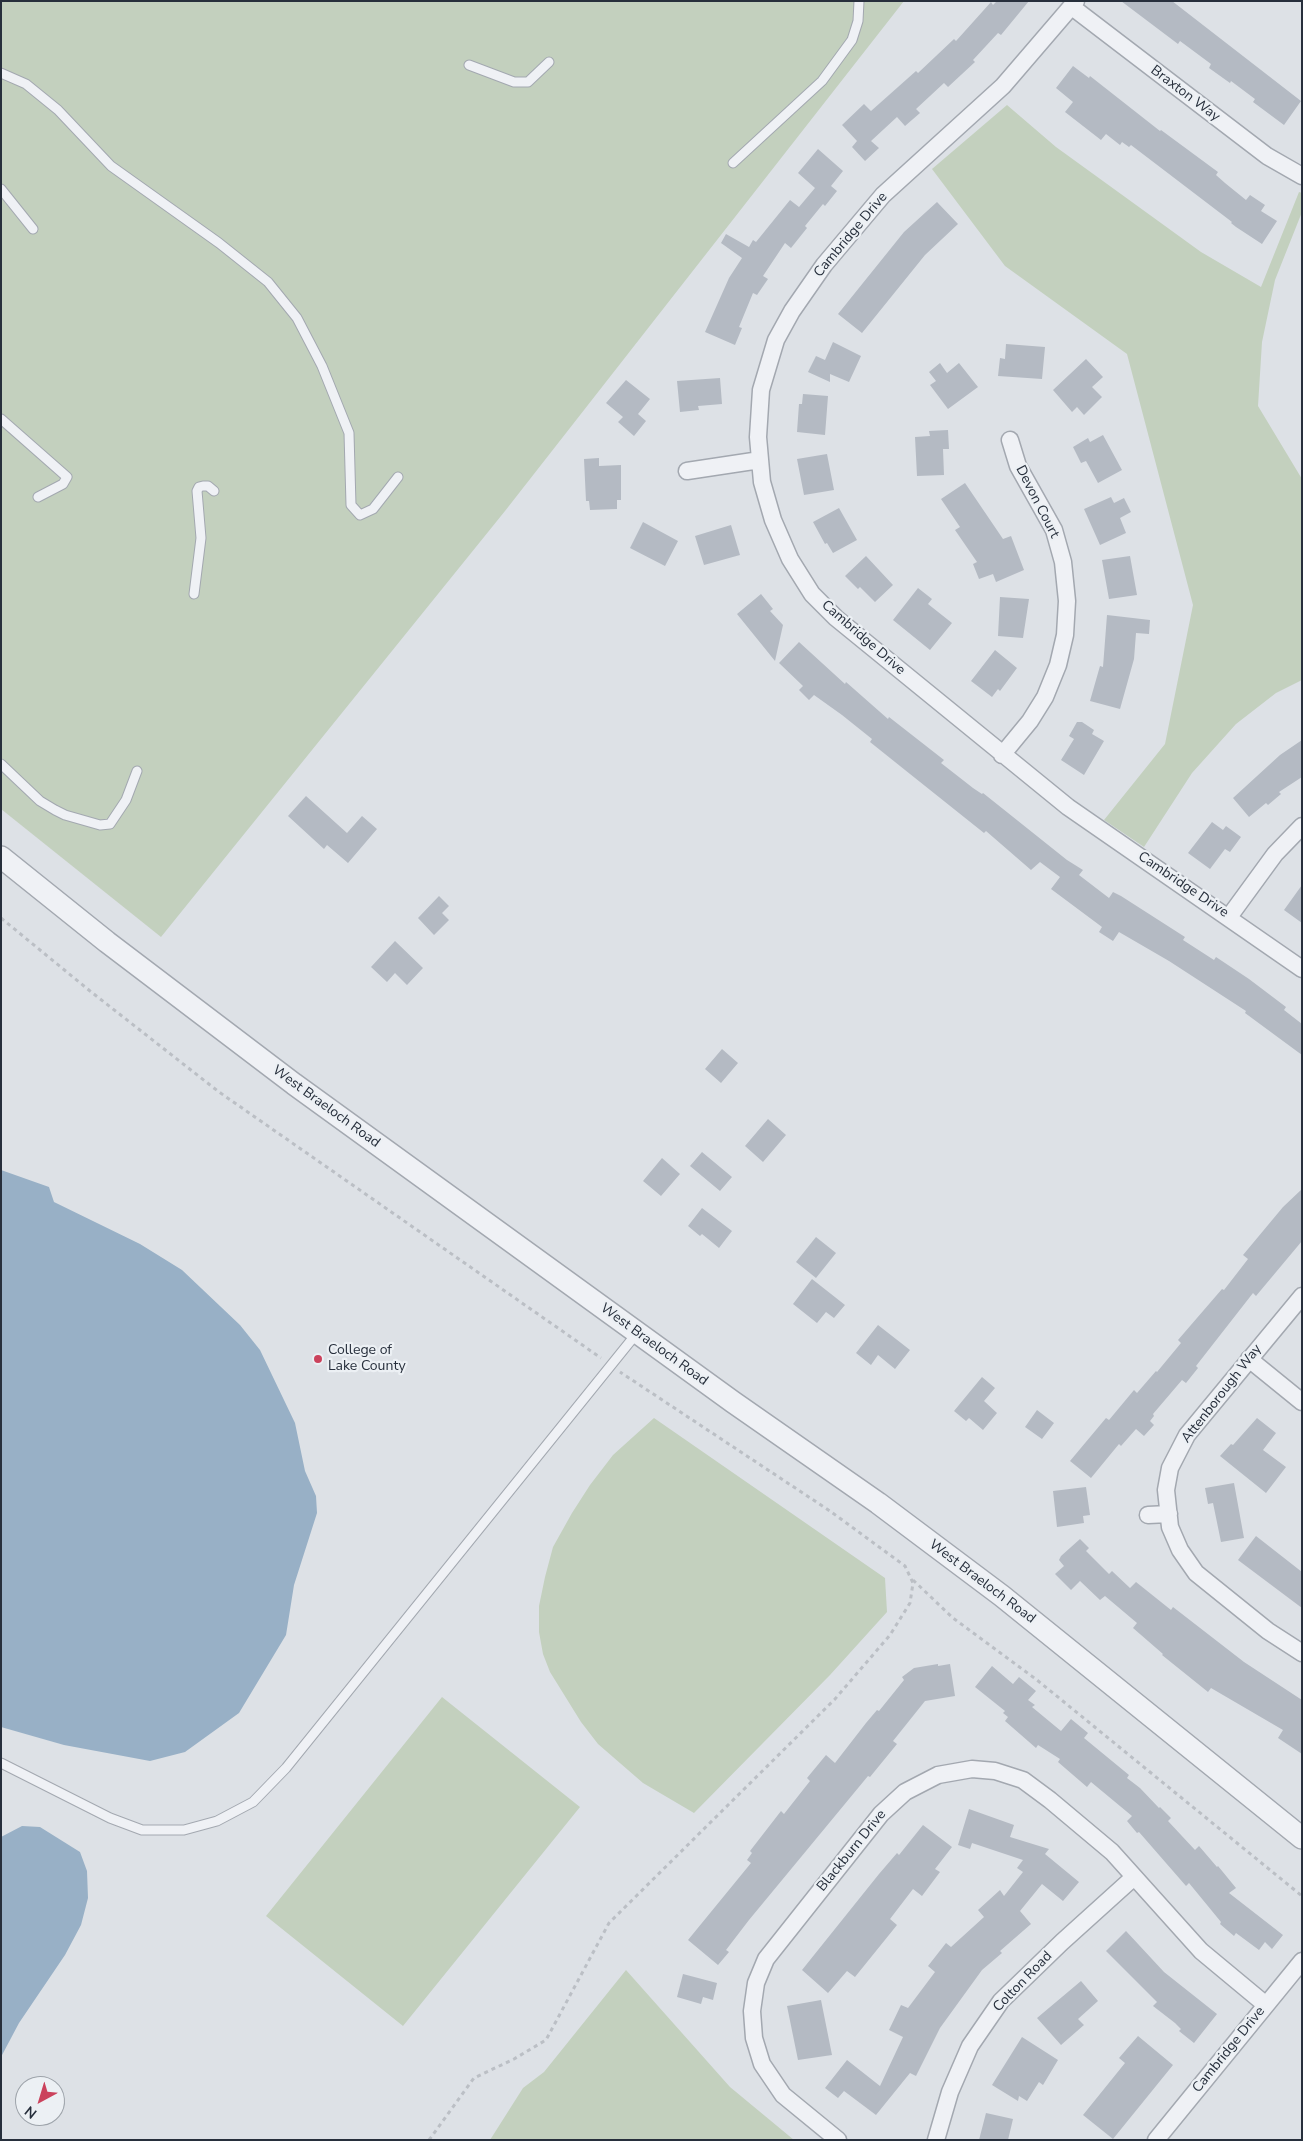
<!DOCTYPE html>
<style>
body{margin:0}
#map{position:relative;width:1303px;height:2141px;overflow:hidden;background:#dde1e6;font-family:"Nunito Sans",sans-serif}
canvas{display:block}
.frame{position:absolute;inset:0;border:2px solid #272f3c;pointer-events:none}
.north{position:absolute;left:15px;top:2076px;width:50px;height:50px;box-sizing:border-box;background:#ecf0f4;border:1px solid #9da3aa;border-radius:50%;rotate:219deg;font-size:14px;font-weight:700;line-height:20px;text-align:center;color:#272f3c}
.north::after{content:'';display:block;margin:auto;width:18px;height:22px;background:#cb425c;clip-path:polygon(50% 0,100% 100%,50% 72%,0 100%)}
</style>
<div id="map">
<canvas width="1303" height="2141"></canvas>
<div class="frame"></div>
<div class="north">N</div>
</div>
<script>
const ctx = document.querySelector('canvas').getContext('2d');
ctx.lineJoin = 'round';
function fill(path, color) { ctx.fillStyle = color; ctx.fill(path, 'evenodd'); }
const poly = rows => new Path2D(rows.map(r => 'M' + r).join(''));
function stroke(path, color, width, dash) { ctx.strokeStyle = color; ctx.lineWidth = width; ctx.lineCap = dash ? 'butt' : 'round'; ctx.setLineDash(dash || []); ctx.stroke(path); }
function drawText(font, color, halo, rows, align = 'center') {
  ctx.font = font + ' "Nunito Sans",sans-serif'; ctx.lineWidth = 4.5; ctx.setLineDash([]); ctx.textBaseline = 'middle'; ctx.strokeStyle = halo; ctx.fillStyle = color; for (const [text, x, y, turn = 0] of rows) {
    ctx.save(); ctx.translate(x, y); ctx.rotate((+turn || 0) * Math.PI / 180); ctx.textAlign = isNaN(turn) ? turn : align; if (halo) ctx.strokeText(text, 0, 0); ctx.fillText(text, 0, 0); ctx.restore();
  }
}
fill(poly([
 [1,1,904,1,505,511,161,937,1,809],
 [1007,105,1056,147,1201,252,1261,287,1299,192,1302,193,1302,212,1275,280,1262,342,1258,406,1302,479,1302,680,1276,693,1236,724,1192,773,1144,847,1104,820,1165,744,1193,605,1127,354,1005,266,932,169],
 [654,1418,885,1578,887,1612,830,1675,694,1813,643,1783,598,1744,581,1722,550,1672,543,1654,539,1632,539,1606,545,1577,553,1547,572,1513,590,1485,613,1455],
 [442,1697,580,1807,403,2026,266,1916],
 [626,1970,730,2087,794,2140,490,2140,523,2088,544,2072]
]), '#c3d0be');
fill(poly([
 [1,1170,49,1187,54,1202,140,1244,182,1270,240,1325,260,1350,295,1423,305,1471,316,1496,317,1513,294,1585,286,1635,239,1713,185,1752,150,1761,64,1745,1,1727],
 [22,1826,40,1827,80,1852,87,1871,88,1898,81,1925,65,1955,19,2023,1,2057,1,1837]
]), '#98b0c6');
fill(poly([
 [997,1,1029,1,1001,35,998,33,973,60,975,62,948,87,944,83,916,109,920,113,905,126,897,117,871,141,879,148,865,161,852,147,857,141,842,125,864,104,871,111,916,71,918,73,954,39,956,41,991,2,993,5],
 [1121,1,1172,1,1301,101,1284,125,1253,102,1255,99,1231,81,1230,83,1209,68,1211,64,1180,41,1178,44],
 [1073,66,1089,78,1090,76,1160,131,1161,130,1218,172,1216,175,1225,183,1246,200,1250,195,1265,205,1261,211,1277,221,1262,244,1236,227,1231,223,1232,222,1131,145,1129,147,1122,142,1120,145,1106,134,1101,140,1065,112,1073,102,1056,88],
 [818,149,843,171,831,186,837,191,825,206,823,204,805,226,807,228,791,248,785,243,763,276,768,279,757,295,753,293,739,327,742,328,735,345,705,332,729,278,742,258,721,243,726,234,749,247,753,240,756,242,790,200,799,207,815,188,798,173],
 [937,202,958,224,925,255,862,333,838,314,904,232],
 [833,342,861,356,849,382,830,374,830,382,808,372,816,356,825,360],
 [1006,344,1045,347,1042,379,998,376,1000,358,1005,359],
 [1086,359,1103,377,1092,387,1102,397,1084,415,1077,407,1072,412,1053,390],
 [940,363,947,373,959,363,978,387,948,409,930,385,936,381,929,372],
 [720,378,722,404,698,406,699,410,680,412,677,381],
 [626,380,650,399,638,414,646,421,634,436,618,422,623,417,606,403],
 [803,394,828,396,825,435,797,432,799,404,802,404],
 [948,430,949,449,943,449,944,475,917,476,915,437,930,436,929,431],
 [1103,435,1122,470,1098,483,1086,461,1081,463,1073,447,1088,438,1090,442],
 [827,454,834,490,804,495,797,459],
 [599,458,599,466,621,465,621,500,617,500,617,509,590,510,589,501,586,501,584,459],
 [965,483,1003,539,1011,536,1024,570,996,582,993,574,979,579,973,564,977,562,955,530,960,527,941,499],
 [1111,497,1114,503,1124,498,1131,512,1120,518,1126,533,1100,545,1084,509],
 [839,508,857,540,833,553,827,543,825,544,813,522],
 [643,522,678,541,665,566,630,548],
 [731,525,740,555,704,565,695,536],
 [866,556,893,585,875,602,860,587,858,589,845,576],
 [1130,556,1137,595,1109,599,1102,560],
 [918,588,932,599,928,604,952,623,930,650,893,620],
 [761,594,773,609,770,611,783,625,775,661,737,614],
 [1000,597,1029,599,1023,638,998,636],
 [1107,615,1150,620,1149,634,1136,633,1134,659,1120,709,1090,701,1100,666,1103,667],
 [799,642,845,684,846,682,888,719,889,717,944,760,941,763,973,788,982,794,983,793,1067,860,1083,870,1079,875,1109,898,1113,892,1121,896,1185,937,1183,940,1214,960,1216,957,1249,979,1286,1007,1284,1010,1302,1024,1302,1055,1245,1013,1246,1011,1169,961,1119,932,1113,941,1099,932,1102,927,1051,889,1060,877,1040,862,1031,870,986,831,984,833,910,774,870,742,872,739,842,715,814,695,809,700,799,690,803,686,779,663],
 [995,650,1017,668,1000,691,998,689,992,697,971,681],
 [1077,722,1082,722,1094,730,1092,734,1104,741,1084,775,1061,760,1074,739,1069,736],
 [1302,740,1302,777,1279,792,1281,794,1268,805,1266,803,1249,817,1233,798,1280,755],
 [306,796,347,833,362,816,377,829,348,863,327,845,324,849,288,816],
 [1212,822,1223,830,1226,826,1241,837,1230,852,1225,849,1210,869,1188,853],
 [1302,885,1302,923,1284,910],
 [439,896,449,906,442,913,449,920,434,935,418,918],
 [395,941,423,968,407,985,395,973,387,982,371,967],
 [722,1049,738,1063,721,1083,705,1069],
 [768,1119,786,1135,763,1162,745,1146],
 [702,1152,732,1177,720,1191,690,1166],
 [662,1158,680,1174,661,1196,643,1181],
 [1302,1189,1302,1241,1256,1296,1253,1293,1196,1366,1198,1368,1186,1383,1182,1380,1153,1414,1154,1416,1150,1421,1154,1425,1144,1436,1136,1429,1121,1446,1119,1444,1091,1478,1070,1461,1106,1418,1109,1420,1134,1390,1137,1393,1156,1371,1157,1372,1181,1343,1178,1340,1222,1289,1224,1290,1248,1259,1243,1255,1283,1207],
 [702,1208,732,1231,719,1248,702,1234,700,1236,688,1226],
 [816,1237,836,1253,816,1278,796,1262],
 [812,1279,845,1305,834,1318,826,1312,817,1323,793,1304],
 [878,1325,910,1350,895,1369,878,1355,871,1365,856,1353],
 [982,1377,995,1388,984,1401,997,1413,983,1430,969,1418,966,1421,954,1411],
 [1037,1410,1054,1423,1042,1439,1025,1427],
 [1257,1418,1276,1433,1263,1450,1286,1467,1266,1493,1220,1456,1231,1444,1233,1445],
 [1234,1483,1244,1538,1221,1542,1213,1503,1208,1504,1205,1488],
 [1086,1487,1090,1515,1083,1516,1084,1523,1057,1527,1053,1491],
 [1256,1536,1302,1572,1302,1608,1238,1560],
 [1080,1539,1089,1548,1086,1551,1109,1574,1112,1571,1130,1588,1136,1582,1171,1610,1173,1607,1244,1662,1302,1700,1302,1754,1278,1738,1283,1730,1211,1688,1208,1692,1162,1655,1163,1654,1133,1628,1137,1623,1105,1596,1100,1600,1080,1581,1071,1590,1055,1574,1064,1566,1059,1560,1061,1556],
 [938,1664,938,1666,950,1664,955,1696,925,1701,893,1741,897,1744,870,1777,868,1776,749,1920,726,1950,729,1952,718,1965,688,1940,751,1863,747,1860,752,1853,750,1851,781,1811,784,1814,810,1781,807,1778,826,1755,835,1763,866,1723,877,1710,879,1711,904,1680,902,1677,914,1668],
 [992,1666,1013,1684,1019,1677,1036,1691,1028,1700,1035,1705,1032,1707,1061,1731,1071,1719,1088,1733,1084,1738,1129,1775,1127,1778,1140,1788,1159,1808,1160,1807,1171,1818,1168,1821,1195,1850,1199,1846,1217,1867,1218,1866,1236,1888,1229,1893,1283,1935,1272,1949,1265,1942,1259,1950,1236,1933,1234,1936,1220,1924,1221,1922,1189,1883,1186,1886,1139,1832,1137,1833,1127,1821,1132,1816,1091,1782,1087,1787,1058,1762,1060,1759,1038,1745,1036,1748,1005,1721,1008,1717,1003,1713,1005,1711,975,1687],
 [969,1809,1014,1825,1010,1837,1049,1849,1045,1854,1079,1882,1063,1901,1042,1884,1020,1911,1031,1924,1000,1951,1002,1953,982,1970,940,2028,916,2076,910,2073,876,2115,844,2091,838,2098,825,2088,847,2060,880,2086,903,2037,889,2030,901,2005,908,2008,935,1972,928,1966,946,1943,951,1947,984,1917,978,1910,1000,1890,1004,1896,1023,1872,1017,1868,1023,1860,972,1843,970,1849,958,1845],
 [923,1825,952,1847,935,1869,940,1872,922,1896,913,1889,890,1919,897,1925,855,1977,847,1971,828,1993,802,1970,879,1874,897,1853,899,1855],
 [1126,1931,1164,1972,1217,2014,1194,2043,1179,2031,1181,2029,1175,2023,1153,2006,1157,2002,1106,1951],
 [683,1974,717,1983,713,2000,703,1997,701,2004,677,1997],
 [1081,1981,1098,2001,1078,2019,1084,2025,1061,2045,1037,2018],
 [821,2000,832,2055,798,2060,787,2006],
 [1138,2036,1173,2065,1113,2139,1083,2115,1125,2063,1119,2058],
 [1022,2037,1058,2060,1043,2085,1039,2082,1027,2101,1019,2096,1018,2101,992,2085],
 [986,2113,1013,2119,1008,2140,979,2140]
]), '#b4bac3');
const service = poly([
 [469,65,514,82,528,82,549,62],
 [1,73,26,84,58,110,111,166,219,243,268,282,297,318,322,366,349,433,351,505,360,515,373,509,398,477],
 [733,163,822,81,852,40,858,21,859,1],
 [1,189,33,229],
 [1,419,67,477,63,484,38,497],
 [194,594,201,538,197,491,199,487,203,486,208,486,214,491],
 [1,764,40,801,55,810,65,815,100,825,110,824,126,800,137,771],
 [1,1763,110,1818,142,1830,184,1830,217,1821,253,1802,286,1768,637,1333]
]);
const minor = poly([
 [1076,1,1003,86,883,195,824,265,792,311,776,340,761,390,758,437,762,482,773,520,790,559,812,594,836,618,1068,807,1302,969],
 [1072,7,1267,156,1302,176],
 [687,471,760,460],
 [1002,755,1030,721,1045,697,1058,665,1065,635,1067,601,1063,562,1054,530,1018,466,1010,440],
 [1229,917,1275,854,1302,826],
 [1302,1296,1187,1435,1170,1468,1166,1490,1170,1527,1180,1550,1196,1573,1268,1631,1302,1653],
 [1249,1359,1302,1402],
 [1148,1515,1169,1514],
 [838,2140,783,2095,762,2064,754,2038,752,2011,756,1983,766,1959,881,1814,905,1792,938,1775,972,1769,995,1771,1023,1780,1050,1800,1112,1852,1201,1951,1266,2005],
 [936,2140,950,2092,970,2046,1001,2001,1062,1942,1134,1877],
 [1156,2140,1302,1961]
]);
const tertiary = poly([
 [1,857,107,942,294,1084,733,1402,878,1503,1002,1596,1302,1838]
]);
stroke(service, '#a3a8b0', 11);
stroke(minor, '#a3a8b0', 19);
stroke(tertiary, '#a3a8b0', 24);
stroke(poly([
 [1,918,90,991,219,1092,601,1358],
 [913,1580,953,1618,1037,1680,1302,1896],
 [429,2140,474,2078,514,2059,546,2040,609,1923,835,1699,890,1635,910,1603,913,1583,905,1566,830,1511,620,1372]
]), '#bbbfc5', 3, [4, 4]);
stroke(service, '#eff1f5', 9);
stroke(minor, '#eff1f5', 16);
stroke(tertiary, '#eff1f5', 21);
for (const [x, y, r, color] of [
 [318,1359,5,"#cb425c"]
]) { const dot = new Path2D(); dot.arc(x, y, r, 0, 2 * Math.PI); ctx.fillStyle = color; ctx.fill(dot); stroke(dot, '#ecf0f4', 2); }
drawText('14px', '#272f3c', '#ecf0f4', [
 ["Braxton Way",1185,94,37],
 ["Cambridge Drive",851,235,-50],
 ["Devon Court",1037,502,63],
 ["Cambridge Drive",863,638,41],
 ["Cambridge Drive",1183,885,34],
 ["West Braeloch Road",326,1107,36],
 ["West Braeloch Road",654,1345,36],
 ["Attenborough Way",1222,1394,-52],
 ["West Braeloch Road",982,1582,37],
 ["Blackburn Drive",852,1851,-51],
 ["Colton Road",1023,1982,-46],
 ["Cambridge Drive",1229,2050,-51]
]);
drawText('14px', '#272f3c', '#ecf0f4', [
 ["College of",328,1351],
 ["Lake County",328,1367]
], 'left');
</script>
